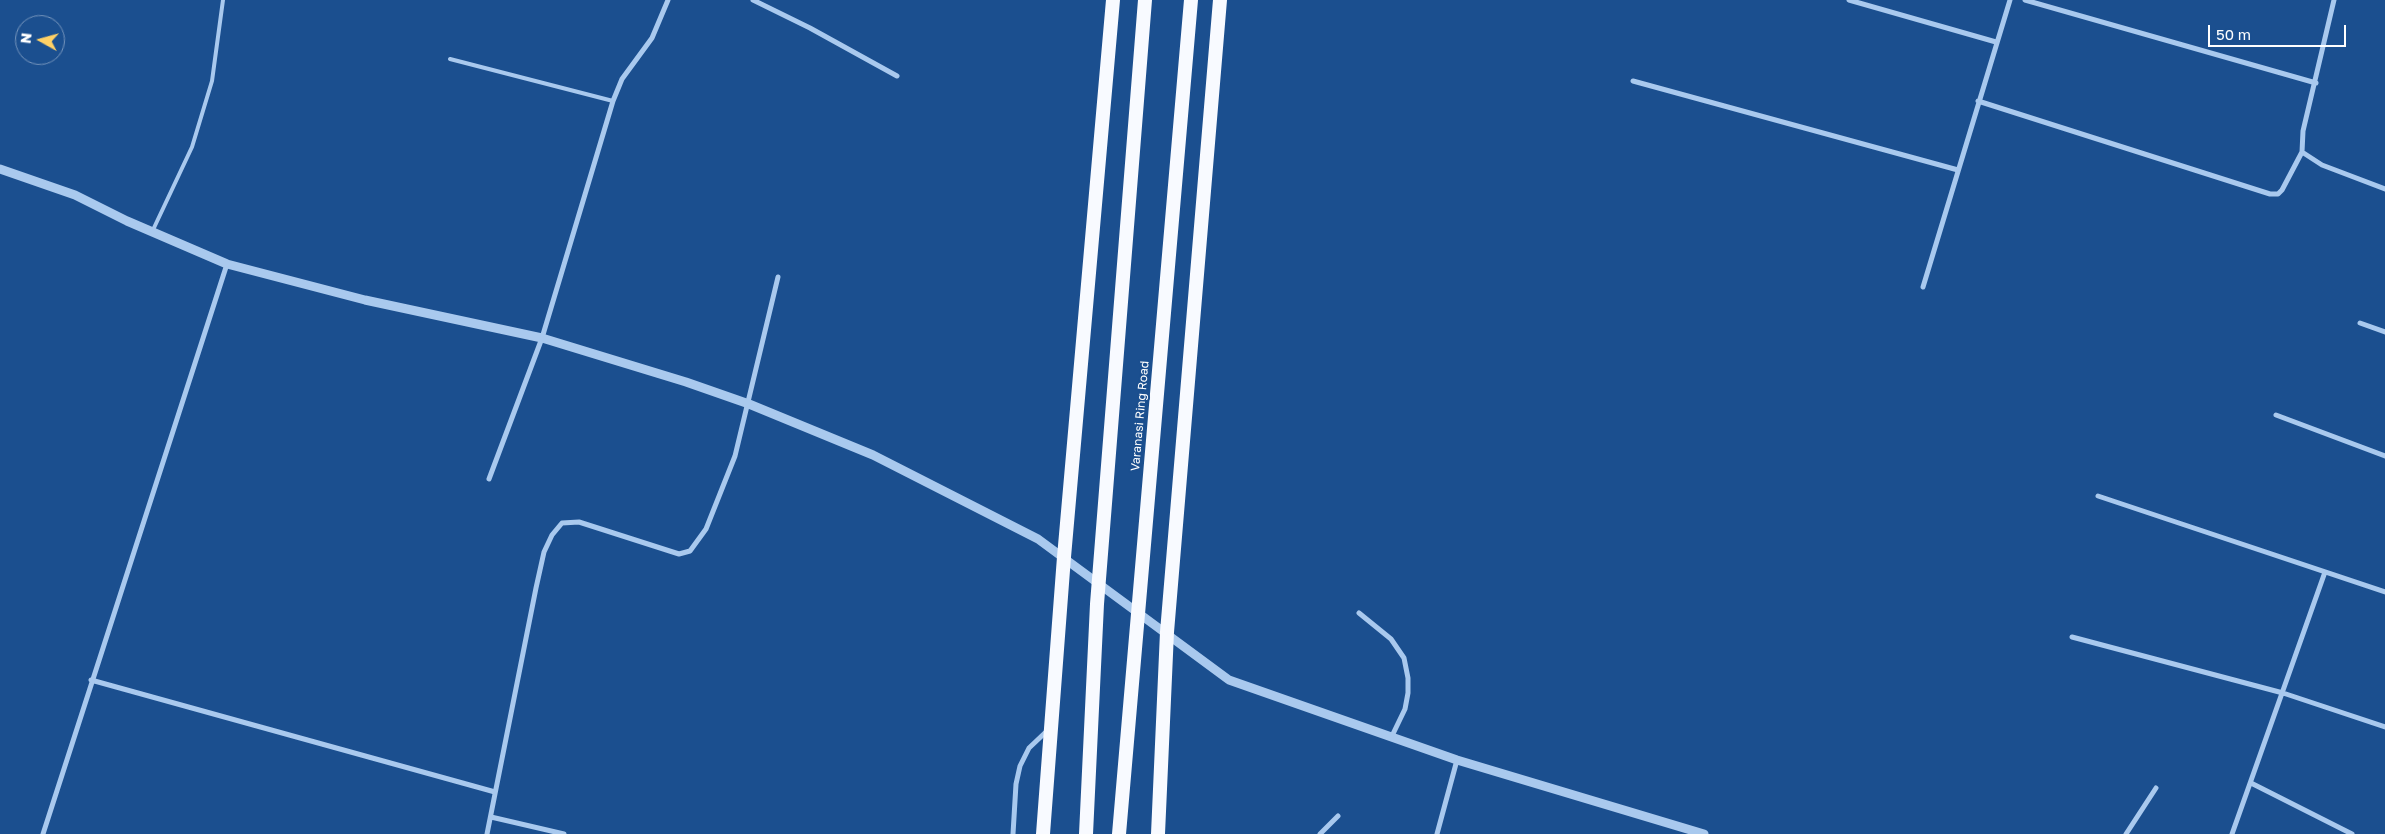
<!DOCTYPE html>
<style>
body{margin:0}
#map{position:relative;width:2385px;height:834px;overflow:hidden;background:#1b4f8f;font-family:"Golos Text",sans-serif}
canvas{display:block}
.north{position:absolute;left:15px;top:15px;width:50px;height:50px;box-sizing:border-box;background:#1b4f8f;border:1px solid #7695bc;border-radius:50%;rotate:277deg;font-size:14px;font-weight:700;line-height:20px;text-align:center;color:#fff}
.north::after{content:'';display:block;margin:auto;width:18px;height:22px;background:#ffd166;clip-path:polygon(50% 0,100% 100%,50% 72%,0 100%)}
.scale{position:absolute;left:2208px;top:25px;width:138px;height:22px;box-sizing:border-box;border:2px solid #fff;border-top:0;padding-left:6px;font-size:15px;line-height:18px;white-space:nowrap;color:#fff;-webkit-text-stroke:4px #1b4f8f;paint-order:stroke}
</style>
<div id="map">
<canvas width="2385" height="834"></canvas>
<div class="north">N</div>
<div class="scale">50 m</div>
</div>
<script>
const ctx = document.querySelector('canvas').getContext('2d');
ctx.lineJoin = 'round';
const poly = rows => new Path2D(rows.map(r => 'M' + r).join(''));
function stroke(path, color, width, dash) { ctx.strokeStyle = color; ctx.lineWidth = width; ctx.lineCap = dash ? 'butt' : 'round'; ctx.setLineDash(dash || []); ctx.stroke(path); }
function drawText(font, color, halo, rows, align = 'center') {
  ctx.font = font + ' "Golos Text",sans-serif'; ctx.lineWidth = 4; ctx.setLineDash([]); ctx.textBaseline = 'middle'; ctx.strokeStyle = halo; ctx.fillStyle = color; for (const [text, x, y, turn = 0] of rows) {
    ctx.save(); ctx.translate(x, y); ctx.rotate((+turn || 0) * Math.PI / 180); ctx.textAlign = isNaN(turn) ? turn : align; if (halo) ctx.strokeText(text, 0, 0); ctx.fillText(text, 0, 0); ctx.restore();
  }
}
stroke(poly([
 [450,59,613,101],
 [152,232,192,147,212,81,223,0]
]), '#a9c9ee', 4);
stroke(poly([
 [753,0,810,28,897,76],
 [1849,0,1996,42],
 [2025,0,2316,83],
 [2334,0,2303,131,2302,152,2322,165,2385,189],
 [1633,81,1958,170],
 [1978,101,2270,194,2278,194,2282,190,2302,152],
 [1923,287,2010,0],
 [2360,323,2385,332],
 [2276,415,2385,456],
 [489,479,542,338,613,101,622,79,652,38,668,0],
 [2098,496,2385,592],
 [1359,613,1391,639,1404,658,1408,678,1408,693,1405,709,1391,738],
 [2072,637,2283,693,2385,727],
 [91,680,495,792],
 [2251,783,2352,834],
 [491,817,564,834],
 [43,834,227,264],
 [487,834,536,588,544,552,552,535,562,523,579,522,679,554,690,551,706,529,735,456,778,277],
 [1013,834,1016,784,1020,766,1029,748,1048,730],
 [1320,834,1338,816],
 [1437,834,1457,760],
 [2126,834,2156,788],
 [2232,834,2325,572]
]), '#a9c9ee', 5);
stroke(poly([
 [0,169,75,195,127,221,227,264,365,300,542,338,686,382,749,404,873,455,1038,539,1229,680,1457,760,1704,834]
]), '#a9c9ee', 9);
stroke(poly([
 [1043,834,1064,557,1113,0],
 [1086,834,1097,604,1145,0],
 [1119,834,1191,0],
 [1158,834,1167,632,1220,0]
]), '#f8faff', 14);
drawText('12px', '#fff', '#1b4f8f', [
 ["Varanasi Ring Road",1140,416,-85]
]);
</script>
